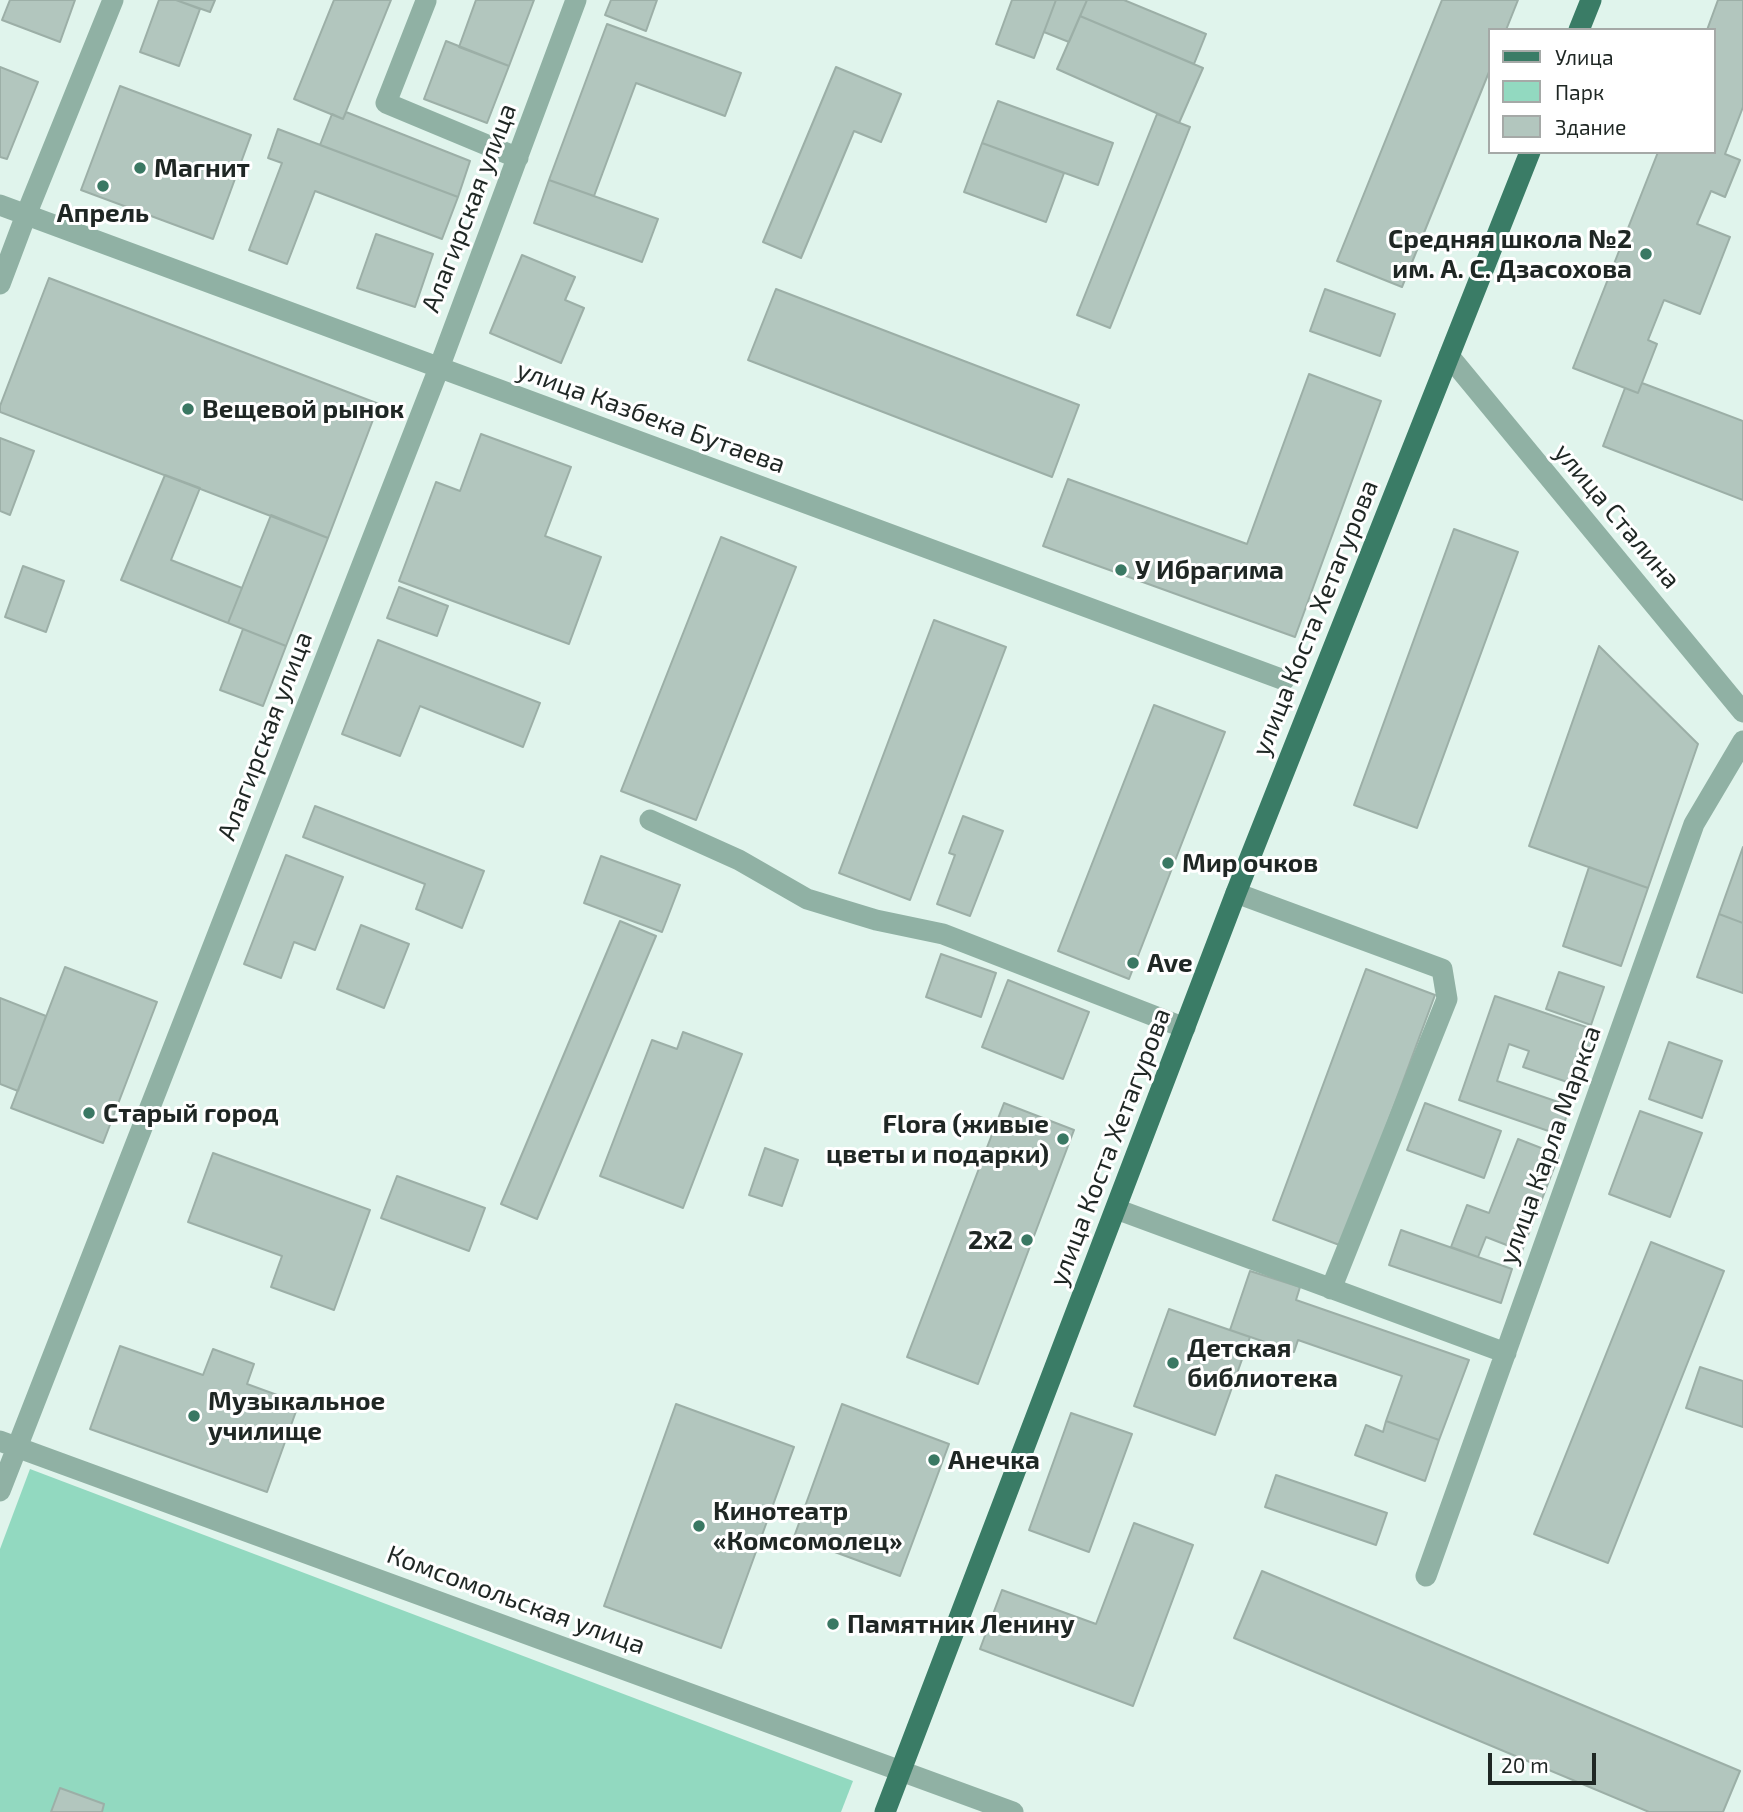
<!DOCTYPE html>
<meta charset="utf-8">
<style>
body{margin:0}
#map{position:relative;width:1743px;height:1812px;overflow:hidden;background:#e0f4ec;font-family:"Exo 2",sans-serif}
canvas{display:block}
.legend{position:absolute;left:1488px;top:28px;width:228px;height:126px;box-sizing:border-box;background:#fff;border:2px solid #a5a9a7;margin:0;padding:9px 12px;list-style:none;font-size:21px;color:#1f2724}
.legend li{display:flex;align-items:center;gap:14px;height:35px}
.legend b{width:35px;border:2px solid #a5a9a7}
.scale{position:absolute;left:1488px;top:1753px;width:108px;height:32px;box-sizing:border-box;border:4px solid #1f2724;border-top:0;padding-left:9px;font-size:21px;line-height:24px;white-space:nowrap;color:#1f2724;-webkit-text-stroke:5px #fff;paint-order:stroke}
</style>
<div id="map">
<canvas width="1743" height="1812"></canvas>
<ul class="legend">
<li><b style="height:9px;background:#3a7c66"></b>Улица</li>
<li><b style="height:19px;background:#92d9c0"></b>Парк</li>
<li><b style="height:19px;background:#b2c6be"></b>Здание</li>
</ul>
<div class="scale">20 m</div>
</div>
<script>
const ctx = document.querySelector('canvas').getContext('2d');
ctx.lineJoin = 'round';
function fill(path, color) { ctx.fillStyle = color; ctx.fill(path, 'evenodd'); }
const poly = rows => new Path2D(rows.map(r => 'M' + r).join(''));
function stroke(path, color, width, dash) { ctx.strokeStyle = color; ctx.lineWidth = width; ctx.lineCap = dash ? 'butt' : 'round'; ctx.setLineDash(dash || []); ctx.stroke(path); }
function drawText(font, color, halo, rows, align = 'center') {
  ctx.font = font + ' "Exo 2",sans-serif'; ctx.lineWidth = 6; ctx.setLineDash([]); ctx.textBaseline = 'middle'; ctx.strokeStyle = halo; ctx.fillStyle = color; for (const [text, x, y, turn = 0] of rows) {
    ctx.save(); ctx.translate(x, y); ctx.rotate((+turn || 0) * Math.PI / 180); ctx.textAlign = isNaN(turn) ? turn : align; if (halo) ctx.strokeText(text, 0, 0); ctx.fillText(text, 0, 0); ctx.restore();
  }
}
fill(poly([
 [30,1469,853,1781,841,1812,0,1812,0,1549]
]), '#92d9c0');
const building = poly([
 [10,0,75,0,60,42,2,20,10,0],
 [159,0,176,0,200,9,179,66,140,52,159,0],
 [176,0,215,0,210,12,176,0],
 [334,0,391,0,343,119,294,99,334,0],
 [476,0,534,0,509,66,459,47,476,0],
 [611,0,657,0,646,31,605,15,611,0],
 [1012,0,1056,0,1034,58,996,44,1012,0],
 [1056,0,1087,0,1069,42,1044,32,1056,0],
 [1087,0,1124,0,1206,34,1194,64,1080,16,1087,0],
 [1442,0,1518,0,1506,30,1489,30,1489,72,1402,287,1337,261,1442,0],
 [1718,0,1743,0,1743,107,1725,154,1740,160,1725,197,1711,191,1697,224,1730,237,1700,314,1664,300,1648,340,1657,344,1638,393,1573,368,1658,152,1713,152,1713,30,1707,30,1718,0],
 [1080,16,1203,68,1179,123,1057,69,1080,16],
 [607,24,741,73,725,116,636,83,594,196,549,180,607,24],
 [446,41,509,66,487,123,424,99,446,41],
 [0,67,38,82,7,159,0,157,0,67],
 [836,67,901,94,881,142,854,131,801,258,763,242,836,67],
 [120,86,251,135,213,239,81,190,120,86],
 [998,101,1113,143,1098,185,982,143,998,101],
 [346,112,470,161,458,197,320,145,332,114,343,119,346,112],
 [1157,114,1190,127,1110,328,1077,315,1157,114],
 [278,129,458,197,442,239,315,191,287,264,249,250,282,163,268,158,278,129],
 [982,143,1064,173,1046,222,964,192,982,143],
 [549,180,658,219,642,262,534,223,549,180],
 [376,234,433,254,415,307,357,288,376,234],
 [522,255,575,277,565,300,584,308,561,363,490,333,522,255],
 [49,278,379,404,328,538,0,412,0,406,49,278],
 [776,289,1079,405,1052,477,748,360,776,289],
 [1325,289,1395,314,1380,356,1310,331,1325,289],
 [1309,374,1381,401,1295,637,1043,546,1068,479,1247,544,1309,374],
 [1642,383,1743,421,1743,500,1603,446,1625,388,1638,393,1642,383],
 [481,434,571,467,545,536,601,557,569,644,399,581,436,482,460,491,481,434],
 [0,438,34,451,10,515,0,511,0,438],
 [165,475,200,488,171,560,242,588,228,623,121,580,165,475],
 [271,515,328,538,286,646,228,623,271,515],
 [1454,529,1518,552,1417,828,1354,805,1454,529],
 [721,537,796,567,696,820,621,791,721,537],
 [23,566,64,581,46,632,5,617,23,566],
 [399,587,448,606,437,636,387,618,399,587],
 [934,620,1006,647,910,900,839,873,934,620],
 [243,629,286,646,263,706,220,690,243,629],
 [378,640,540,703,523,747,420,706,400,756,342,734,378,640],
 [1599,646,1698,744,1648,888,1529,846,1599,646],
 [1154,705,1225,732,1129,979,1058,951,1154,705],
 [315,806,484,871,462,928,416,909,425,884,303,837,315,806],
 [963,816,1003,831,970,916,937,904,955,855,949,853,963,816],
 [1743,847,1743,923,1719,914,1743,847],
 [286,855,343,877,315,950,294,942,281,978,244,964,286,855],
 [601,856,680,885,662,932,584,903,601,856],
 [1589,867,1648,888,1621,966,1563,946,1589,867],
 [1719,914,1743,923,1743,993,1697,977,1719,914],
 [620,921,656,936,537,1219,501,1204,620,921],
 [361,925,409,944,384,1008,337,989,361,925],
 [941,954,996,973,981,1017,926,997,941,954],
 [65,967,157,1002,103,1143,11,1108,65,967],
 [1366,969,1435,995,1342,1246,1273,1220,1366,969],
 [1559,972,1604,987,1591,1025,1546,1009,1559,972],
 [1008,980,1089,1012,1063,1079,982,1047,1008,980],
 [1495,996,1598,1031,1579,1086,1523,1067,1529,1051,1509,1044,1497,1081,1570,1106,1560,1135,1459,1100,1495,996],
 [0,998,46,1016,18,1091,0,1084,0,998],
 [683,1032,742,1054,683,1208,600,1176,652,1040,677,1049,683,1032],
 [1669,1042,1722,1061,1702,1118,1649,1099,1669,1042],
 [1004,1103,1074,1130,978,1384,907,1357,1004,1103],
 [1425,1103,1501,1131,1484,1178,1407,1150,1425,1103],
 [1640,1111,1702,1133,1670,1217,1609,1194,1640,1111],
 [1518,1139,1559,1155,1522,1251,1486,1237,1478,1257,1451,1247,1467,1205,1489,1213,1518,1139],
 [765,1148,798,1160,782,1206,749,1195,765,1148],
 [213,1153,370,1210,334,1310,271,1287,282,1256,188,1222,213,1153],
 [397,1176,485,1208,469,1251,381,1218,397,1176],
 [1401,1230,1512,1269,1501,1303,1389,1265,1401,1230],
 [1651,1242,1724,1271,1608,1563,1534,1534,1651,1242],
 [1250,1271,1300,1287,1296,1300,1469,1360,1439,1440,1386,1421,1402,1376,1298,1340,1294,1352,1230,1330,1250,1271],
 [1169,1309,1250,1337,1215,1435,1134,1406,1169,1309],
 [120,1346,203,1375,213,1349,254,1364,247,1384,299,1403,267,1492,90,1429,120,1346],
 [1700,1367,1743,1381,1743,1427,1686,1408,1700,1367],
 [676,1404,794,1447,721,1648,604,1606,676,1404],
 [842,1404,949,1444,900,1576,794,1537,842,1404],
 [1071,1413,1132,1434,1089,1552,1029,1530,1071,1413],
 [1386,1421,1439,1440,1425,1481,1355,1455,1366,1425,1383,1432,1386,1421],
 [1276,1475,1387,1513,1376,1545,1265,1507,1276,1475],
 [1134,1523,1193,1545,1133,1706,980,1649,1002,1590,1096,1624,1134,1523],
 [1262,1571,1740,1771,1723,1812,1649,1812,1234,1638,1262,1571],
 [60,1788,104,1804,102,1812,51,1812,60,1788]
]);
fill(building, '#b2c6be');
stroke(building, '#9cafa7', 2);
stroke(poly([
 [426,1,386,103,518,158],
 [0,205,1284,680],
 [0,284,26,215,113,0],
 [1449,356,1743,712],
 [650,820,739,860,807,899,876,920,943,934,1185,1028],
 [1236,893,1442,969,1447,999,1331,1289],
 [1116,1209,1506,1353],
 [0,1441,1013,1812],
 [0,1491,439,368,576,0],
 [1426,1576,1694,824,1743,741]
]), '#90b1a4', 21);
stroke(poly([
 [1579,30,1591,0],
 [885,1812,1236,893,1530,152]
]), '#3a7c66', 21);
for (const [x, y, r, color] of [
 [140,168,7,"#3a7863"],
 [103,186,7,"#3a7863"],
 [1646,254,7,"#3a7863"],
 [188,409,7,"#3a7863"],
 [1121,570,7,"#3a7863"],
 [1168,863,7,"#3a7863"],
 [1133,963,7,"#3a7863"],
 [89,1113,7,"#3a7863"],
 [1063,1139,7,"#3a7863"],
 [1027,1240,7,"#3a7863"],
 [1173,1363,7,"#3a7863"],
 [194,1416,7,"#3a7863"],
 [934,1460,7,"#3a7863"],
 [699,1526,7,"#3a7863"],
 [833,1624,7,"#3a7863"]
]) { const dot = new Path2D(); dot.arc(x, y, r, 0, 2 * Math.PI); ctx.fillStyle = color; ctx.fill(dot); stroke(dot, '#fff', 2.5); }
drawText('bold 26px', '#1f2724', '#fff', [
 ["Магнит",154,168],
 ["Апрель",103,213,"center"],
 ["Средняя школа №2",1632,239,"right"],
 ["им. А. С. Дзасохова",1632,269,"right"],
 ["Вещевой рынок",202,409],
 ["У Ибрагима",1135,570],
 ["Мир очков",1182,863],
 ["Ave",1147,963],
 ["Старый город",103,1113],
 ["Flora (живые",1049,1124,"right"],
 ["цветы и подарки)",1049,1154,"right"],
 ["2x2",1013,1240,"right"],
 ["Детская",1187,1348],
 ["библиотека",1187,1378],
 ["Музыкальное",208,1401],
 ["училище",208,1431],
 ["Анечка",948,1460],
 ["Кинотеатр",713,1511],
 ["«Комсомолец»",713,1541],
 ["Памятник Ленину",847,1624]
], 'left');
drawText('26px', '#1f2724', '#fff', [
 ["Алагирская улица",469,208,-69],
 ["улица Казбека Бутаева",651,417,20],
 ["улица Сталина",1617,516,50],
 ["улица Коста Хетагурова",1315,618,-68],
 ["Алагирская улица",265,736,-69],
 ["улица Карла Маркса",1550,1145,-70],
 ["улица Коста Хетагурова",1110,1147,-69],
 ["Комсомольская улица",516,1600,20]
]);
</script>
